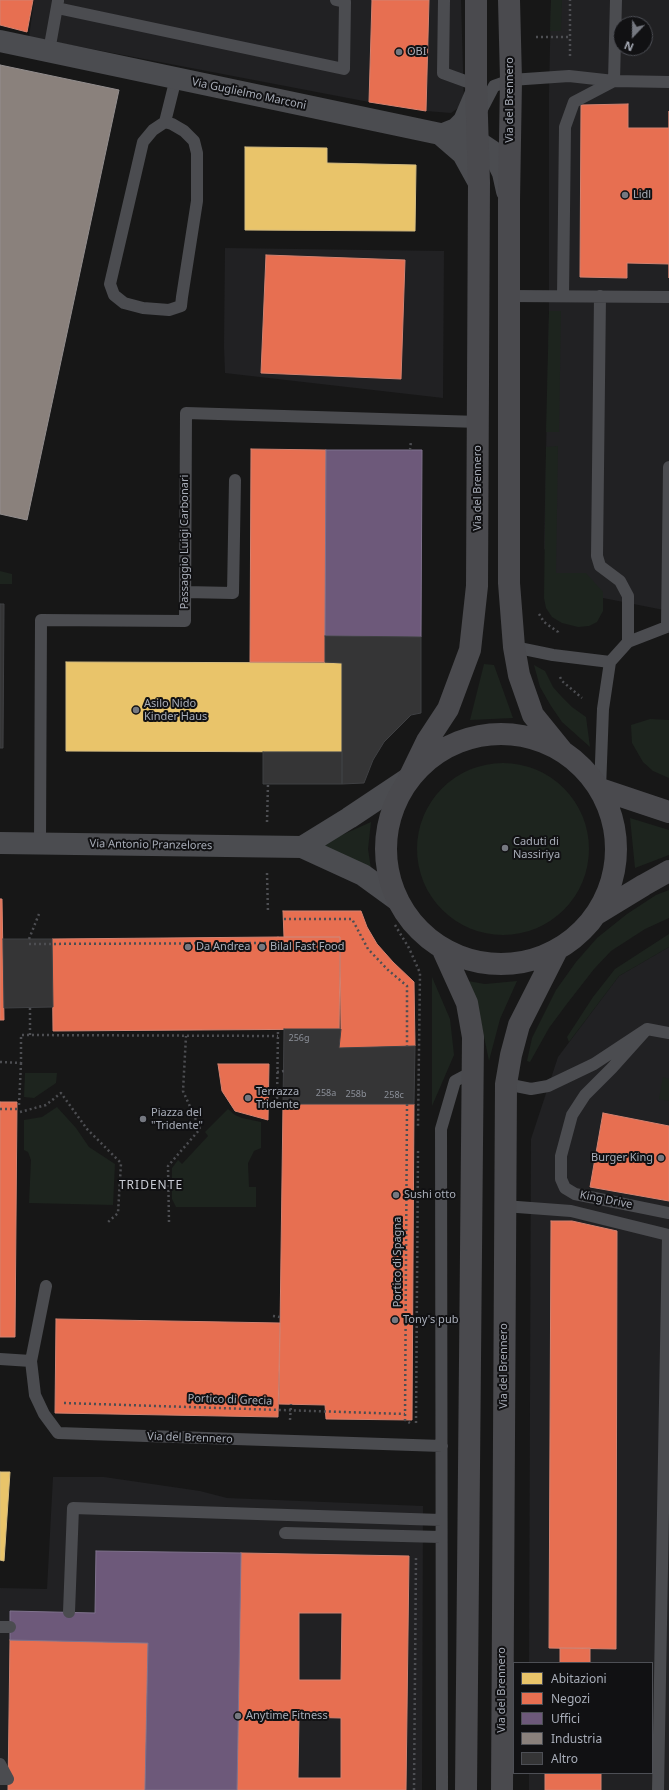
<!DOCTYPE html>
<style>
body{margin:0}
#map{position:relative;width:669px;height:1790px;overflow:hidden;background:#171717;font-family:"Noto Sans",sans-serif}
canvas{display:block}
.legend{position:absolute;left:513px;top:1662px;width:140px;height:112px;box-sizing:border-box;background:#111113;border:1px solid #4d4f55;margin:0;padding:5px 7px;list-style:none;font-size:12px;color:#a8adb8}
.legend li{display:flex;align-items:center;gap:8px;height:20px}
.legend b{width:20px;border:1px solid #4d4f55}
.north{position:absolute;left:613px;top:16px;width:40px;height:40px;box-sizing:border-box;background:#111113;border:1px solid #4d4f55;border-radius:50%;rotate:202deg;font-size:11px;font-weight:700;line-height:16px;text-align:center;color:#a8adb8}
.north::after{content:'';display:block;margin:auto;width:14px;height:18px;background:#757880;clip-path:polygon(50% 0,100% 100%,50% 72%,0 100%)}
</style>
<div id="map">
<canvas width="669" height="1790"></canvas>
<ul class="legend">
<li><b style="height:11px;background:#e9c46a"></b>Abitazioni</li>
<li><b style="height:11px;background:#e76f51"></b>Negozi</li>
<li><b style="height:11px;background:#6d597a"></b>Uffici</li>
<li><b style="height:11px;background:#8a817c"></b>Industria</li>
<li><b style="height:11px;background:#353536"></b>Altro</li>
</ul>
<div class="north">N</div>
</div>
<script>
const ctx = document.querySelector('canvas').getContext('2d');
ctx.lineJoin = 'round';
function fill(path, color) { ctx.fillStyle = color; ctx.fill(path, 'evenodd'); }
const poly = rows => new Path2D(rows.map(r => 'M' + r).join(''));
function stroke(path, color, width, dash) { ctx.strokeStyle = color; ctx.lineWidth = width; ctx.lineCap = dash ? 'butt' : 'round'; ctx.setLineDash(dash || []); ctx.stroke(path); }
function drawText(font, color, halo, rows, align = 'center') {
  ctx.font = font + ' "Noto Sans",sans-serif'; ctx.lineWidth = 4; ctx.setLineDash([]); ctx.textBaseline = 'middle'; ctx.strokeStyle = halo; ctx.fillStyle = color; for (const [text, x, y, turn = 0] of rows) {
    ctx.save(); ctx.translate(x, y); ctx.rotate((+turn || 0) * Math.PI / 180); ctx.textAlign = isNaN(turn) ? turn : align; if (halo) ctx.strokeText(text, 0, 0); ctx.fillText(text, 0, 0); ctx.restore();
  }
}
fill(poly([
 [34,0,461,0,464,104,451,113,426,111,369,102,29,37],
 [551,0,669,0,669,611,603,598,570,588,557,581,544,548,549,311,549,93],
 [621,24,645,24,645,48,621,48],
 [225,248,444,251,443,398,225,373,224,346],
 [669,947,669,1790,529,1790,529,1773,652,1773,652,1663,529,1663,531,1139,558,1057,619,976],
 [53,1477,104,1477,200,1491,227,1498,423,1506,422,1790,0,1790,0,1588,47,1589]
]), '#212123');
fill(poly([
 [551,0,562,0,561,31,550,31],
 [549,311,561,311,559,432,546,432],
 [558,446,556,573,586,573,603,592,603,611,597,622,589,626,578,627,562,623,552,617,546,608,544,598,546,447],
 [0,571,12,574,12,584,0,584],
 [484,664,494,665,513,718,470,720],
 [534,665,545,671,553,687,561,696,572,707,586,717,590,747,562,722,551,706,540,687],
 [650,719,669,720,669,778,653,771,643,762,632,743,631,725],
 '417 849a86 86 0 1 1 172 0a86 86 0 1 1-172 0Z',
 [630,818,669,830,669,855,635,868],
 [371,822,368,849,372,875,308,846,342,835],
 [669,890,669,918,645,929,611,951,594,969,566,1005,549,1028,530,1062,527,1061,532,1038,556,990,576,962,597,938,627,914,656,895],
 [669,934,669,947,619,976,569,1042,567,1037,593,997,615,969],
 [432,977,450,1019,454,1055,432,1106],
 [468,981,485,984,517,981,500,1019,489,1061,480,1017],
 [25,1073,57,1073,56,1083,34,1098,24,1097],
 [663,1077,669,1079,669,1101,659,1099],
 [57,1107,76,1128,89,1147,115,1164,113,1205,29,1203,31,1160,28,1152,24,1150,24,1120,42,1117],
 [228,1109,235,1115,242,1118,261,1122,261,1148,254,1151,248,1163,249,1187,256,1187,256,1207,176,1207,172,1199,172,1168,178,1160,182,1164,208,1136,205,1132]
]), '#1d241e');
const homes = poly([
 [245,147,327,148,327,163,416,165,415,231,245,230,245,147],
 [66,662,342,663,342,752,66,751,66,662],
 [0,1472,10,1472,4,1561,0,1560,0,1472]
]);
fill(homes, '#e9c46a');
stroke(homes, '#d6bd81', 1);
const shops = poly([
 [0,0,33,0,27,32,0,25,0,0],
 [372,0,429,0,426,111,369,102,372,0],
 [628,104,628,128,669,128,669,111,669,278,669,264,627,263,627,278,580,277,581,105,628,104],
 [266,255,405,260,401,379,261,373,266,255],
 [251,449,326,450,325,662,250,662,251,449],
 [0,899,2,899,4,1020,0,1020,0,899],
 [283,911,361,911,367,927,377,944,393,962,414,982,415,1046,339,1048,340,937,284,937,283,911],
 [278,937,340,937,341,1029,53,1031,52,939,278,937],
 [218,1064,269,1064,268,1120,235,1111,222,1091,218,1064],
 [0,1102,17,1102,15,1337,0,1337,0,1102],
 [283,1104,414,1104,412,1420,326,1419,325,1405,279,1404,283,1104],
 [603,1113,669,1126,669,1201,590,1187,603,1113],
 [551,1221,572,1221,617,1231,616,1649,549,1648,551,1221],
 [56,1319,280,1323,278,1417,55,1413,56,1319],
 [241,1553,409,1556,406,1790,237,1790,241,1553],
 [299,1613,342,1613,341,1680,299,1680,299,1613],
 [299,1717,341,1718,341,1778,298,1778,299,1717],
 [10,1640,148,1643,145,1790,8,1790,10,1640],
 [560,1648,590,1648,590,1663,560,1663,560,1648],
 [545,1773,601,1773,601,1790,545,1790,545,1773]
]);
fill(shops, '#e76f51');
stroke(shops, '#d48270', 1);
const offices = poly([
 [326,450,422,450,421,637,325,636,326,450],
 [96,1551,241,1553,237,1790,145,1790,148,1643,10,1640,10,1611,95,1613,96,1551]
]);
fill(offices, '#6d597a');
stroke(offices, '#7f728d', 1);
const industry = poly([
 [0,65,119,90,27,520,0,514,0,65]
]);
fill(industry, '#8a817c');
stroke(industry, '#938e8e', 1);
const building = poly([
 [0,604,4,604,3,748,0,748,0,604],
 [325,636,421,637,421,713,411,715,384,742,373,760,364,783,342,784,342,663,325,662,325,636],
 [263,752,342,752,342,784,263,784,263,752],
 [3,939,52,939,53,1007,4,1008,3,939],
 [284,1029,341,1029,339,1048,415,1046,414,1104,283,1104,284,1029]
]);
fill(building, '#353536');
stroke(building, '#3f4043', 1);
stroke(poly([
 [536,37,570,37],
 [570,56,570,0],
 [410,450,411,441],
 [539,614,544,622,558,632,558,634],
 [560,677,562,681,582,698],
 [267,822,268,784],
 [267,873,268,913],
 [284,919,352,919,368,949,388,970,407,986,407,1046],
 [395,925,409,948,420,973,418,1127],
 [29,939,39,914],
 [29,944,278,943],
 [30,1008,30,1035],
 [0,1062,21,1063,21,1035,278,1036],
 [277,1072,284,1071],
 [277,1104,278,1029],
 [407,1104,405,1420,410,1423],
 [19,1105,21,1063],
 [0,1109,19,1109],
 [20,1112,46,1105,61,1093,87,1129,121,1163,118,1213,107,1223],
 [169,1222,168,1166,200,1129,183,1091,186,1036],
 [273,1316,280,1317],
 [64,1403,405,1414],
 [290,1420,291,1404],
 [416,1423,418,1150],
 [414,1790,416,1557]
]), '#4d4e52', 2.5, [2, 3]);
stroke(poly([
 [444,0,443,73,476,85],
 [57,8,344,69,345,2,336,0],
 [49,51,58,1],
 [614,81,616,0],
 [480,113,494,86,511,80,569,76,614,81,669,82],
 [165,122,172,124,184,131,194,141,197,153,197,201,182,297,181,306,169,310,143,308,124,303,114,295,110,284,143,142,153,130,165,122,176,78],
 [509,296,669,297],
 [563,296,565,127,574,102,614,81],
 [600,296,597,556,600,566,620,581,628,596,628,642],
 [185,592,233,593,235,480],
 [667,626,669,467],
 [514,647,553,655,610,662],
 [600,789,603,709,610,662,628,642,669,626],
 [40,843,41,620,185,621,186,413,479,422],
 [647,1029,612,1068,585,1095,572,1115,561,1156,561,1179,565,1188,575,1194,669,1213],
 [506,1084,531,1089,548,1086,594,1064,647,1029,669,1033],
 [504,1206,571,1211,668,1235],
 [46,1286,31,1361,35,1395,44,1414,58,1433,442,1446],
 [0,1359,31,1361],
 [285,1533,441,1537],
 [69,1612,73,1508,441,1520],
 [0,1627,10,1627],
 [0,1764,8,1779,0,1779],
 [442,1790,441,1129,455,1081,472,1072],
 [658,1790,668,1235]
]), '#4b4c50', 12);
stroke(poly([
 [0,41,478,142,493,152,503,173,507,191],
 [441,135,463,154,479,183],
 [441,135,456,129,464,121,476,93],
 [0,843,302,847,363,875,396,899],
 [302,847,349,818,409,778]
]), '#4b4c50', 22);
stroke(poly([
 [509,0,511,80,509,200,509,583,514,647,519,675,533,715,563,752],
 '386 849a115 115 0 1 1 230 0a115 115 0 1 1-230 0Z',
 [409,778,427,741,448,709,470,650,477,586,479,183,476,85,476,0],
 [600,789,669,812],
 [598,913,644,885,669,871],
 [443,950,467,1003,473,1037,466,1790],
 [502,1790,506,1084,511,1055,519,1025,556,952]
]), '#4a4a4e', 22);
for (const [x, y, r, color] of [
 [399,52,4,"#757880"],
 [625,195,4,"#757880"],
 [136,710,4,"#757880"],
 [505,848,4,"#757880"],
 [188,947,4,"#757880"],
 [262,947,4,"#757880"],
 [248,1098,4,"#757880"],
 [143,1119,4,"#757880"],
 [661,1158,4,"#757880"],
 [396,1195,4,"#757880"],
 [395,1320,4,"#757880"],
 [238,1716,4,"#757880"]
]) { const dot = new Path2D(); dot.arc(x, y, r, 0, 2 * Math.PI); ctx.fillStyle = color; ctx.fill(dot); stroke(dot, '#111113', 1.5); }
drawText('9px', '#8b8f98', null, [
 ["256g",299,1038],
 ["258a",326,1093],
 ["258b",356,1094],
 ["258c",394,1095]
]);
drawText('11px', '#a8adb8', '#111113', [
 ["OBI",407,52],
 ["Lidl",633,195],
 ["Asilo Nido",144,704],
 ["Kinder Haus",144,717],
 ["Caduti di",513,842],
 ["Nassiriya",513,855],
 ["Da Andrea",196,947],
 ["Bilal Fast Food",270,947],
 ["Terrazza",256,1092],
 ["Tridente",256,1105],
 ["Piazza del",151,1113],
 ["\"Tridente\"",151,1126],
 ["Burger King",653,1158,"right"],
 ["Sushi otto",404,1195],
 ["Tony's pub",403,1320],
 ["Anytime Fitness",246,1716]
], 'left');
drawText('11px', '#a8adb8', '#111113', [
 ["Via Guglielmo Marconi",249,94,12],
 ["Via del Brennero",510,100,-90],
 ["Via del Brennero",478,488,-90],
 ["Passaggio Luigi Carbonari",185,542,-90],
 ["Via Antonio Pranzelores",151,845,1],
 ["King Drive",606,1200,11],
 ["Portico di Spagna",398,1262,-90],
 ["Via del Brennero",504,1366,-90],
 ["Portico di Grecia",230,1400,2],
 ["Via del Brennero",190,1438,2],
 ["Via del Brennero",502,1690,-90]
]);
ctx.letterSpacing = '1px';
drawText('12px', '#c9ccd4', '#111113', [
 ["TRIDENTE",151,1186]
]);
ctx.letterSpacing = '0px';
</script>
